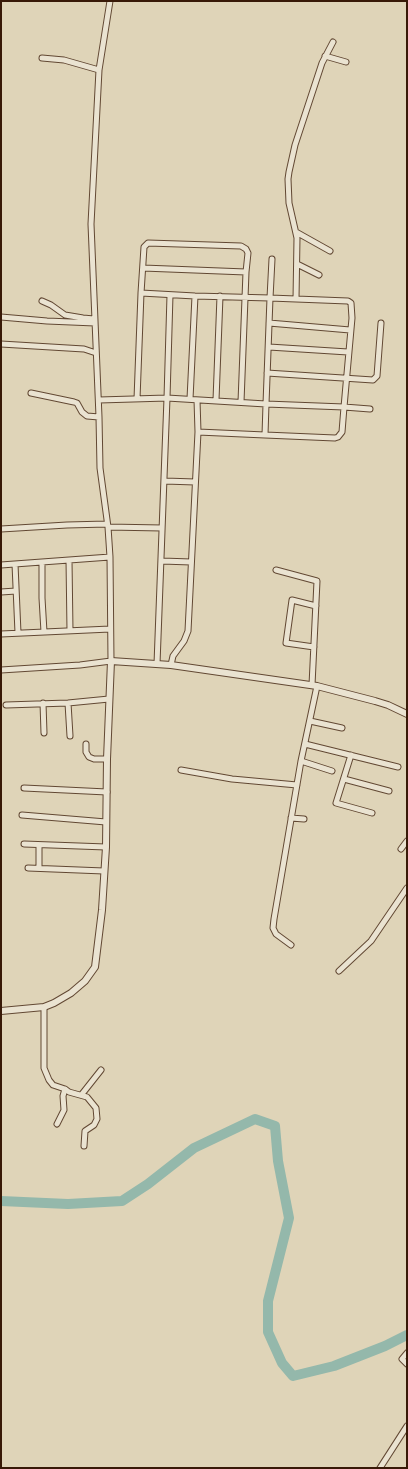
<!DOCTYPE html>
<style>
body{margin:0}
#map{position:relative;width:408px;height:1469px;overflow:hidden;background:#dfd4b8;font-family:"EB Garamond",serif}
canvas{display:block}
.frame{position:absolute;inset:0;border:2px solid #381907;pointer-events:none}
</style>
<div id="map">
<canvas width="408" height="1469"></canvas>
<div class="frame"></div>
</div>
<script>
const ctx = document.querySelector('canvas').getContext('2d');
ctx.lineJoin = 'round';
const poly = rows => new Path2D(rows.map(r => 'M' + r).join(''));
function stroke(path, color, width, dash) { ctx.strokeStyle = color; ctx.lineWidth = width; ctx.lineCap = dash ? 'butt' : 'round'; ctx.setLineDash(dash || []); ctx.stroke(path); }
stroke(poly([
 [1,1201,68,1204,122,1201,148,1184,194,1148,255,1119,275,1126,278,1161,289,1218,268,1301,268,1332,282,1363,293,1376,334,1366,385,1346,407,1335]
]), '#94b8ab', 10);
const minor = poly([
 [325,56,346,62],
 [42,58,64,60,99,70],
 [296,232,330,251],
 [297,264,319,275],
 [143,268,246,272],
 [141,293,144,247,148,243,241,246,246,249,248,253,246,272,241,402],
 [42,301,51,305,65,315,83,318,94,319],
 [1,317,47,321,95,323],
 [269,323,350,330],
 [1,344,84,349,96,353],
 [269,347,348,352],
 [267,373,373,380,377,376,381,323],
 [31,393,74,402,77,403,82,412,87,416,99,417],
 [137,399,141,293,195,296,270,298,272,259],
 [190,399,195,296],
 [99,400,167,398,170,295],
 [216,400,220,296],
 [198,432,265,435,266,404,344,407,352,318,351,303,348,301,296,299],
 [265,435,335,438,338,437,342,432,344,407,370,409],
 [165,481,195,482],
 [108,527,162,528],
 [1,529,67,525,107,524],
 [69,560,70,631],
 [162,561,191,562],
 [42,562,42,598,44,632],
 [15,564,18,633],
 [1,565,110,557],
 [276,570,317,581,312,685],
 [1,592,16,591],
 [1,634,110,629],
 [314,647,286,643,292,600,316,606],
 [157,664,167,398,266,404,270,298,296,299,297,238,289,203,288,179,289,172,295,145,322,63,333,42],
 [171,665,173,656,184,641,188,631,198,432,197,400],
 [1,670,80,665,111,661,110,557,108,527,100,468,99,417,91,224,99,70,110,1],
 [43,703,44,733],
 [68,703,70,736],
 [6,705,68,703,109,699],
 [310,721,342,728],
 [86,744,86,752,89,757,94,759,107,759],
 [305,744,398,767],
 [351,755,336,803,372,813],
 [301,761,332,771],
 [181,770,232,779,297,785],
 [344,779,389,791],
 [24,788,107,792],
 [22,815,106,822],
 [291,818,304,819],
 [24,844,106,847],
 [401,849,407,841],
 [28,868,104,871],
 [39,868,39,845],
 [291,945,276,934,273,928,274,919,301,761,317,686],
 [339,971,371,941,407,888],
 [44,1007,44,1068,49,1080,53,1085,65,1089,69,1092,87,1097,96,1108,97,1119,94,1125,85,1131,84,1146],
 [82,1094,101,1070],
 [57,1124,64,1110,63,1096,65,1089],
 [407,1353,402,1359,407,1364],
 [380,1468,407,1426]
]);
const tertiary = poly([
 [1,1011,44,1007,54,1003,71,993,85,981,95,967,102,910,106,847,107,759,111,661,171,665,317,686,375,701,388,705,407,714]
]);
stroke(minor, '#624833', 7);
stroke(tertiary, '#624833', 8);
stroke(minor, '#eae3d1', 5);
stroke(tertiary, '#eae3d1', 6);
</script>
